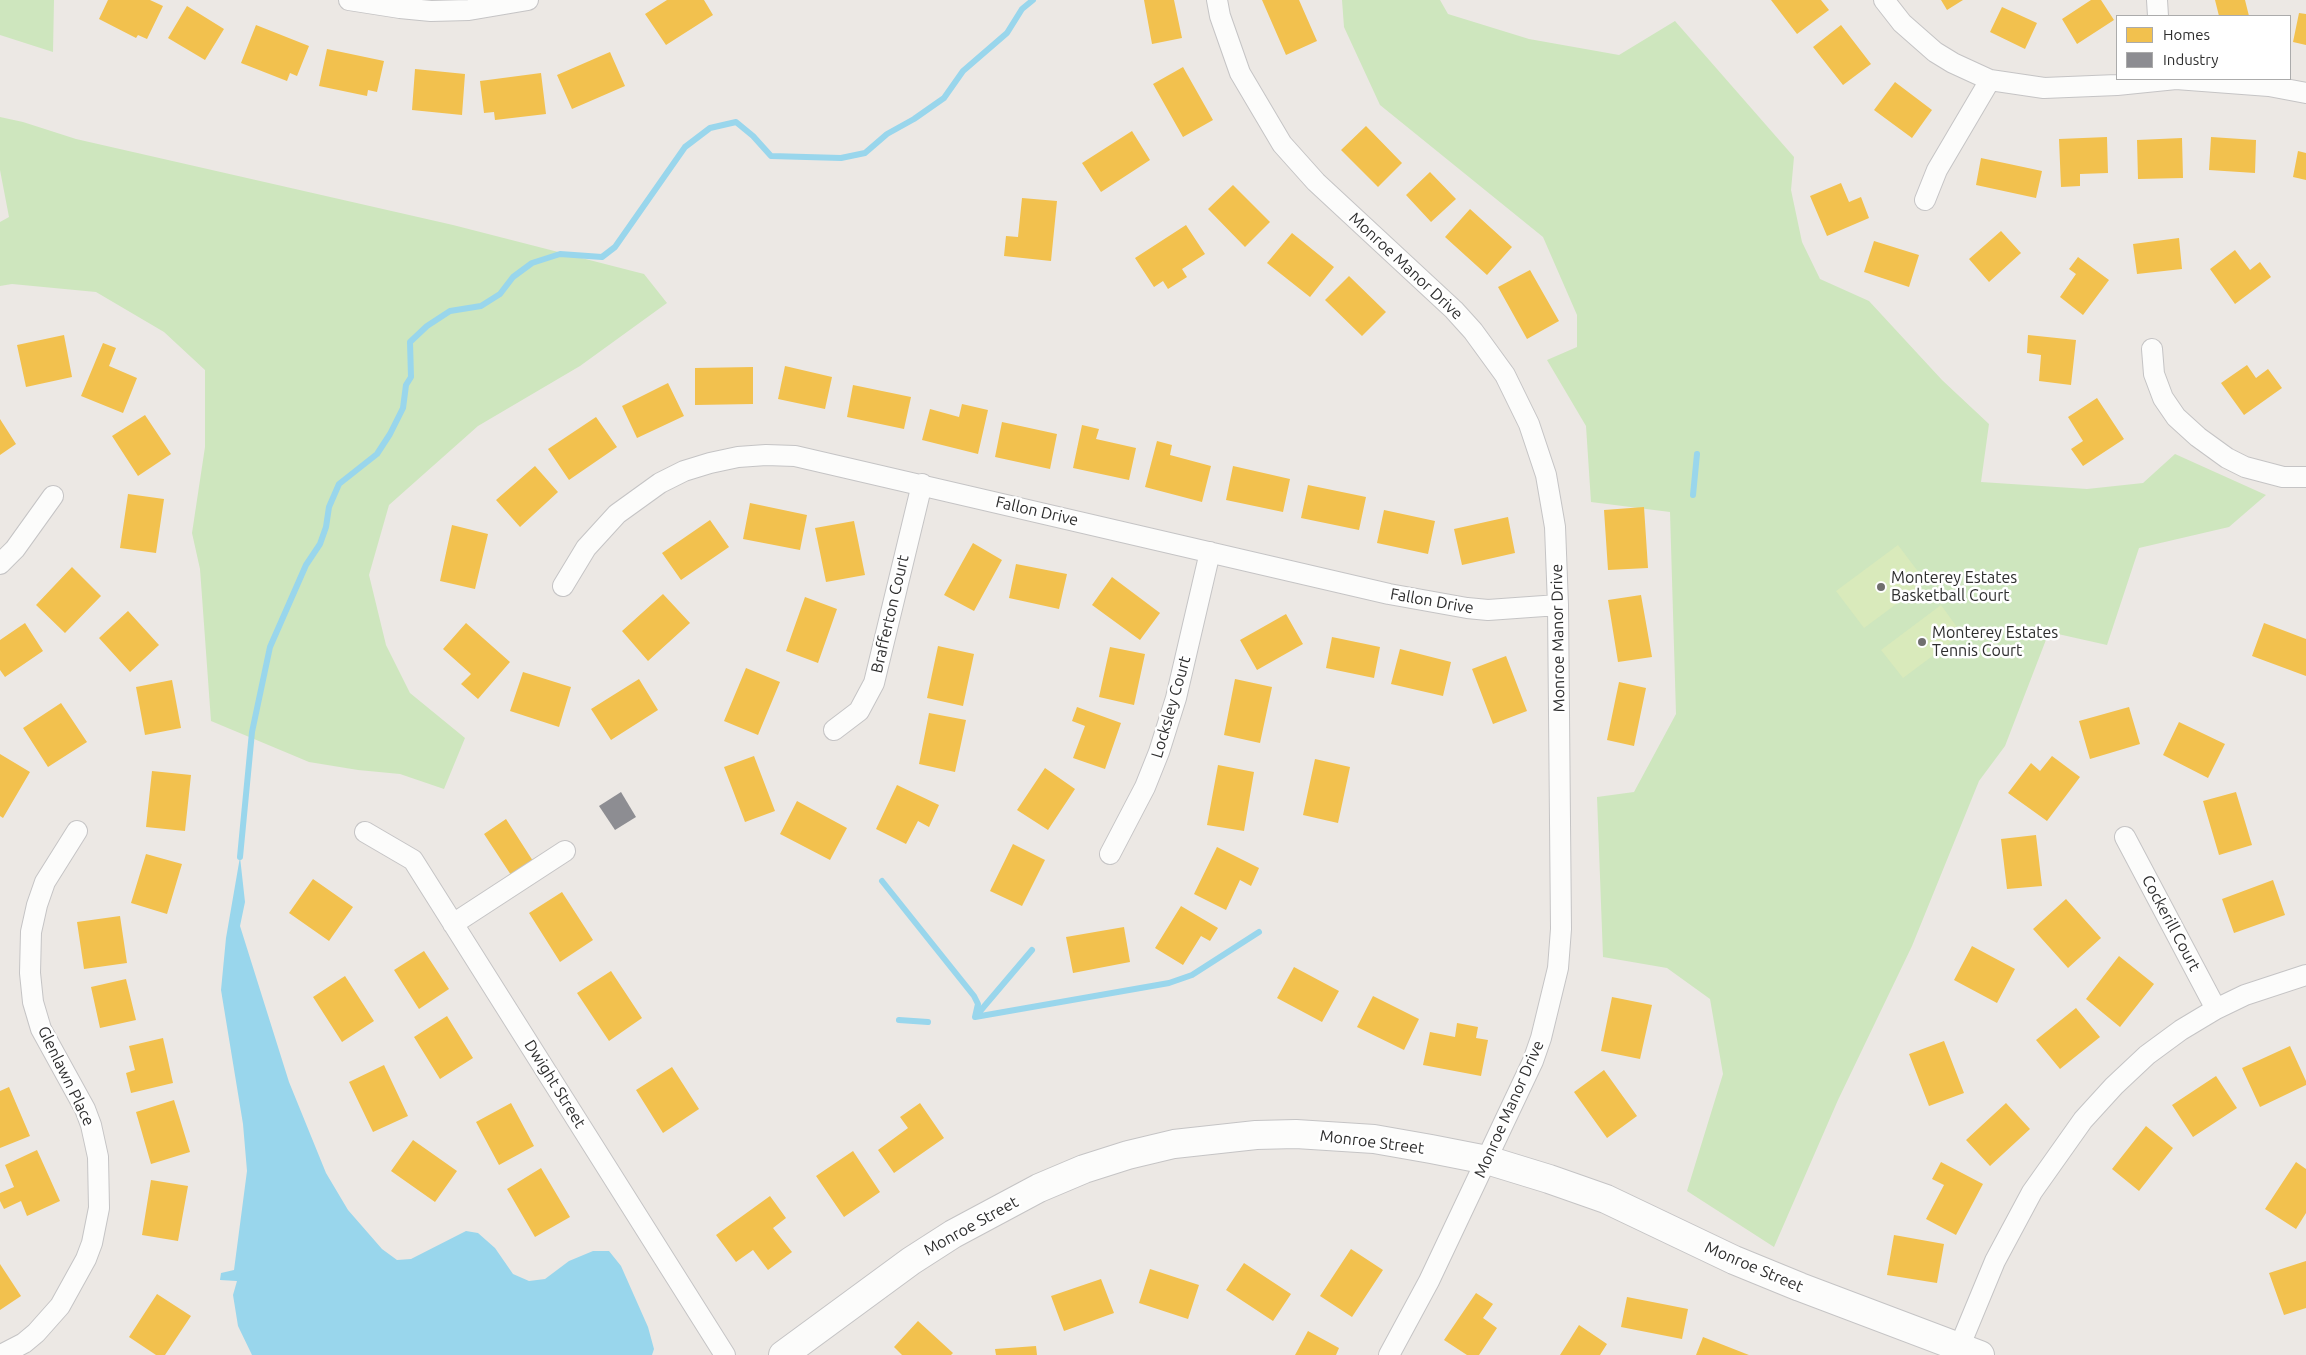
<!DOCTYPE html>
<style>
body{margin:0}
#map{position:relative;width:2306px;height:1355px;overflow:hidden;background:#ece8e4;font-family:Ubuntu,sans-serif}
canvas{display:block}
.legend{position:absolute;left:2116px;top:15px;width:175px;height:65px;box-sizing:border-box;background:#fff;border:1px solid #ababab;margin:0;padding:6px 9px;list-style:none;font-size:15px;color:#2e2e2e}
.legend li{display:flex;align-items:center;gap:10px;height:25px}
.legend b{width:25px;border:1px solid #ababab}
</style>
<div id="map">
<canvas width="2306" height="1355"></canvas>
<ul class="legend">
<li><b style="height:14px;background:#f2c14e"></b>Homes</li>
<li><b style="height:14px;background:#8d8d92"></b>Industry</li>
</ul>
</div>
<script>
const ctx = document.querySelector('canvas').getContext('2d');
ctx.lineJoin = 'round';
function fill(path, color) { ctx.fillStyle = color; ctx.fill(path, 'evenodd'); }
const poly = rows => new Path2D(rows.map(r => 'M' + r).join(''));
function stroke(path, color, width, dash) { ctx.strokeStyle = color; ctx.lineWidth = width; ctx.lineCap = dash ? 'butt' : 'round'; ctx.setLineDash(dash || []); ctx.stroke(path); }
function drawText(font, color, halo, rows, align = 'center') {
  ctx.font = font + ' Ubuntu,sans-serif'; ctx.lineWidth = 5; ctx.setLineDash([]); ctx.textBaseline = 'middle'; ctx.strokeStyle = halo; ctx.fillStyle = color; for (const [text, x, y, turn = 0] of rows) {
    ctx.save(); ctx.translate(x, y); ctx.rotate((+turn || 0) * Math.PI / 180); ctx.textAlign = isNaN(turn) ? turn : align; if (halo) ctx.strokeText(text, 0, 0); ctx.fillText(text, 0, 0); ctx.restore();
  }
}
fill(poly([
 [0,0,54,0,53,52,0,35],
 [1342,0,1440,0,1448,14,1529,39,1619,55,1675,21,1794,157,1791,190,1802,242,1820,279,1869,301,1942,380,1989,424,1981,482,2087,489,2143,483,2175,454,2266,495,2229,527,2139,548,2107,645,2049,632,2005,746,1979,781,1912,946,1838,1100,1774,1247,1687,1191,1723,1074,1710,999,1667,968,1603,957,1597,797,1634,792,1676,714,1670,512,1591,502,1586,426,1547,360,1577,347,1577,315,1543,237,1380,105,1344,27],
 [0,117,23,122,76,139,453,225,644,274,667,303,580,366,478,426,389,505,369,575,386,645,410,693,465,738,444,789,400,774,358,770,309,762,211,721,200,569,192,533,205,447,205,370,164,332,96,292,12,284,0,286,0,222,9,217,0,170]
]), '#cee6be');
fill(poly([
 [1898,545,1926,582,1864,628,1836,591],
 [1941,605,1962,634,1903,678,1881,650]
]), '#d9eabb');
fill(poly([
 [240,857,245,902,240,926,289,1082,326,1173,348,1210,382,1249,397,1260,411,1259,466,1231,478,1233,495,1248,513,1274,529,1281,545,1279,569,1261,593,1251,609,1251,621,1266,648,1327,654,1349,652,1355,252,1355,238,1326,233,1295,237,1281,220,1280,221,1273,234,1270,247,1171,243,1124,221,990,226,938]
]), '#99d6ec');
fill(poly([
 [108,0,150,0,163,6,147,39,138,35,136,38,99,19],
 [667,0,704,0,713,15,666,45,645,14],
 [1144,0,1174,0,1182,38,1152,44],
 [1262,0,1299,0,1317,41,1286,55],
 [1771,0,1821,0,1829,10,1797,34],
 [1941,0,1963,0,1947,10],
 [2091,0,2101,0,2114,20,2077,44,2062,19],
 [2215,0,2245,0,2249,16,2219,16],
 [187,6,224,29,205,60,168,38],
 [2002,7,2037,23,2025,49,1990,32],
 [2299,13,2306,14,2306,45,2293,42],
 [256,25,309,46,297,76,290,73,287,81,241,63],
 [1841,25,1871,64,1843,85,1813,47],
 [327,49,384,61,377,92,368,90,367,96,319,86],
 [610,52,625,86,572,109,557,75],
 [1183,67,1213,120,1183,137,1153,84],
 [415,69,465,74,462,115,412,110],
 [541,73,546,114,495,120,494,112,484,113,480,81],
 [1895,82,1932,110,1912,138,1874,110],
 [1366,126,1402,163,1378,187,1341,150],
 [1132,131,1150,160,1101,192,1082,163],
 [2107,137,2108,173,2080,174,2080,186,2061,187,2059,139],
 [2211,137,2256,140,2255,173,2209,170],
 [2182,138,2183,178,2138,179,2137,140],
 [2298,151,2306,153,2306,180,2293,177],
 [1981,158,2042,171,2036,198,1976,185],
 [1430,172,1456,199,1431,222,1406,195],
 [1841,183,1849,202,1861,197,1869,218,1827,236,1810,196],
 [1233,185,1270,222,1245,247,1208,209],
 [1022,198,1057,201,1051,261,1004,256,1006,236,1018,237],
 [1470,209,1512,247,1487,275,1445,237],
 [1186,225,1205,254,1182,269,1187,277,1168,289,1163,281,1154,287,1135,258],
 [2001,231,2021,253,1989,282,1969,259],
 [1292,233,1334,267,1310,297,1267,263],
 [2179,238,2182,269,2137,274,2133,244],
 [1874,241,1919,255,1909,287,1864,272],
 [2235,250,2250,270,2260,262,2271,277,2235,304,2210,269],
 [2078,257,2109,280,2083,315,2060,297,2076,274,2069,269],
 [1530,270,1559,321,1527,339,1498,287],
 [1349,276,1386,312,1362,336,1325,300],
 [64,335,72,377,26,387,17,345],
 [2028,335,2076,340,2071,385,2039,381,2041,355,2027,353],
 [103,343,116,348,109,366,137,378,123,413,81,396],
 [2247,365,2256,378,2268,369,2282,388,2244,415,2221,383],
 [785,366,832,377,825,409,778,399],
 [753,367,753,404,695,405,695,368],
 [668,383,684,416,637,438,622,406],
 [853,385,911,397,904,429,847,417],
 [2097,398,2124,439,2083,466,2071,449,2083,441,2068,417],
 [962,404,988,410,978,454,922,440,930,409,959,417],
 [145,415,171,454,138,476,112,436],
 [596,417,617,447,569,480,548,449],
 [0,419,16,444,0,455],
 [1002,422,1057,434,1050,469,995,457],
 [1082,425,1099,429,1096,439,1136,448,1129,480,1073,468],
 [1157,441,1172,445,1170,455,1211,466,1202,502,1145,487],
 [535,466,558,492,520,527,496,500],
 [1233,466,1290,479,1283,512,1226,500],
 [1308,485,1366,497,1359,530,1301,518],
 [128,494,164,499,156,553,120,548],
 [750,503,807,515,800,550,743,539],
 [1644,507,1648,568,1608,570,1604,510],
 [1384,510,1435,521,1428,554,1377,543],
 [1508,517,1515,553,1462,565,1454,529],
 [710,520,729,547,681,580,662,553],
 [854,521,865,575,826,582,815,528],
 [452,525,488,534,475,589,440,581],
 [973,543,1002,560,974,611,944,595],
 [1016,564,1067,574,1059,609,1009,598],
 [72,567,101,596,65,633,36,605],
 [1112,577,1160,613,1140,640,1092,605],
 [663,594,690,623,648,661,622,631],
 [1641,595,1652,657,1618,662,1608,600],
 [805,597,837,609,818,663,786,651],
 [128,611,159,645,130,672,99,638],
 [1286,614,1303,644,1257,670,1240,640],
 [25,623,43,651,5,677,0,670,0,640],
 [466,623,510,662,478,699,461,684,471,674,443,649],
 [2264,623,2306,639,2306,676,2252,656],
 [1332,637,1380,647,1374,678,1326,668],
 [938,646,974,654,963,706,927,698],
 [1110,647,1145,654,1134,705,1099,697],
 [1400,649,1451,662,1443,696,1391,684],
 [1506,656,1527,711,1493,724,1472,669],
 [746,668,780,682,758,735,724,721],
 [523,672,571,687,559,727,510,711],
 [639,679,658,710,611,740,591,709],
 [1235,679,1272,687,1260,743,1224,735],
 [172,680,181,728,145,735,136,687],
 [1619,682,1646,688,1634,746,1607,740],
 [61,703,87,742,48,767,23,728],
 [1077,707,1121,723,1105,769,1073,758,1085,726,1072,721],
 [2129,707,2140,744,2090,759,2079,721],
 [929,713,966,720,955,772,919,764],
 [2179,722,2225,744,2208,778,2163,755],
 [0,754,30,772,3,818,0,816],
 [754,756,775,811,745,822,724,767],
 [2052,756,2080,777,2047,821,2008,793,2031,763,2040,771],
 [1315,759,1350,767,1338,823,1303,815],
 [1218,765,1254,772,1244,831,1207,825],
 [1045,768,1075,789,1048,830,1017,810],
 [152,771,191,775,185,831,146,827],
 [897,785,939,805,929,827,918,821,906,844,876,829],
 [2236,792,2252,845,2219,855,2203,801],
 [797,801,847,828,830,860,780,834],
 [506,819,533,861,511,875,484,834],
 [2036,835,2042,886,2007,889,2001,839],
 [1013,844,1045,860,1022,906,990,891],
 [1217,847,1259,868,1251,886,1240,880,1226,910,1194,894],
 [146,854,182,864,167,914,131,903],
 [313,879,353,907,329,941,289,913],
 [2273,880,2285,915,2234,933,2222,899],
 [562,892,593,940,560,962,529,913],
 [2066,899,2101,938,2068,968,2033,929],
 [1181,906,1218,928,1210,941,1201,936,1183,965,1155,948],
 [120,916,127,963,84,969,77,922],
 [1124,927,1130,962,1073,973,1066,937],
 [1972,946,2015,969,1997,1003,1954,980],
 [424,951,449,989,419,1009,394,970],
 [2119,956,2154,984,2120,1027,2086,999],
 [1294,967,1339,991,1322,1022,1277,998],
 [611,971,642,1018,609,1041,577,993],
 [345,976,374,1021,342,1042,313,997],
 [126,979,136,1020,100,1028,91,987],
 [1373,996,1419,1019,1404,1050,1357,1027],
 [1612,997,1652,1005,1640,1059,1601,1051],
 [2076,1008,2100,1037,2060,1069,2036,1040],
 [447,1016,473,1058,440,1079,414,1037],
 [1457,1023,1478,1027,1476,1038,1488,1040,1481,1076,1423,1065,1430,1032,1455,1037],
 [163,1038,173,1083,131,1093,126,1073,135,1070,129,1046],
 [1944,1041,1964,1093,1929,1106,1909,1054],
 [2290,1046,2306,1081,2306,1085,2260,1107,2242,1068],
 [384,1065,408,1116,373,1132,349,1082],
 [672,1067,699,1109,663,1133,636,1090],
 [1604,1070,1637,1116,1607,1138,1574,1092],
 [2216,1076,2237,1108,2193,1137,2172,1105],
 [9,1087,30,1136,0,1148,0,1091],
 [174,1100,190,1152,151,1164,136,1112],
 [511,1103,534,1146,499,1165,476,1122],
 [920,1103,944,1138,894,1173,878,1150,908,1128,900,1117],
 [2006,1103,2030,1129,1990,1166,1966,1140],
 [2146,1126,2173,1148,2139,1191,2112,1169],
 [413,1140,457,1171,435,1202,391,1171],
 [37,1150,60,1201,27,1216,21,1201,4,1209,0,1201,0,1193,14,1187,5,1165],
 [853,1151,880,1192,844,1217,816,1176],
 [1941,1162,1983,1184,1956,1235,1926,1219,1944,1185,1932,1179],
 [2296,1162,2306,1169,2306,1213,2296,1229,2265,1209],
 [541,1168,570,1217,535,1237,507,1189],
 [151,1180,188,1186,178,1241,142,1235],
 [770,1196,786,1218,773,1228,792,1252,768,1270,753,1250,736,1262,716,1235],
 [1894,1235,1944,1244,1937,1283,1887,1275],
 [1351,1249,1383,1270,1352,1317,1320,1296],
 [2306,1261,2306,1308,2284,1315,2269,1273],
 [1244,1263,1291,1294,1273,1321,1226,1290],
 [0,1264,21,1296,0,1310],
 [1150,1269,1199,1285,1188,1319,1139,1303],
 [1101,1279,1114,1313,1064,1331,1051,1296],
 [1476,1293,1493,1304,1483,1318,1497,1328,1479,1355,1467,1355,1444,1340],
 [157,1294,191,1316,165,1355,156,1355,129,1337],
 [1627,1297,1688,1309,1682,1339,1621,1327],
 [918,1321,953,1353,951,1355,902,1355,894,1347],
 [1579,1325,1607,1344,1600,1355,1560,1355],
 [1308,1331,1339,1348,1336,1355,1295,1355],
 [1703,1337,1749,1355,1696,1355],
 [1036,1346,1037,1355,996,1355,995,1349]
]), '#f2c14e');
fill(poly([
 [621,792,636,817,615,830,599,806]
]), '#8d8d92');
stroke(poly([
 [1693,495,1697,454],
 [240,857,252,732,270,647,306,565,320,544,326,527,329,507,339,484,377,454,390,434,403,408,406,385,411,377,410,342,427,326,450,311,481,306,500,294,513,277,532,263,560,254,602,257,615,247,685,147,710,128,736,122,753,136,771,156,841,158,865,153,887,134,914,119,944,98,963,71,1007,33,1022,9,1033,0],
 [882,881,974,996,978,1004,975,1017],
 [976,1016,1032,950],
 [975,1017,1169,983,1192,975,1259,932],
 [899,1020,928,1022]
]), '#99d6ec', 6);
const minor = poly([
 [349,0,400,8,431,11,469,10,528,0],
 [1217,0,1220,16,1240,73,1282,144,1316,182,1454,310,1473,331,1505,375,1529,424,1546,475,1555,527,1558,605,1561,929,1558,968,1541,1038,1533,1061,1429,1281,1389,1355],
 [1884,0,1902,23,1935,52,1953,63,1990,80,2044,88,2117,85,2176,79,2269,86,2306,93],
 [2157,0,2158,16],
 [1925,200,1937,170,1990,80],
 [2152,349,2154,374,2163,398,2176,417,2198,437,2227,458,2245,467,2283,477,2306,477],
 [0,564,15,549,53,496],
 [563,586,586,548,617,514,660,483,684,471,710,463,738,457,766,455,795,456,1389,594,1467,608,1488,610,1558,605],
 [834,730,859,711,874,683,922,484],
 [365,832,413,860,725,1355],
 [2125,837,2216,1009],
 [1110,854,1145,787,1159,752,1176,698,1210,552],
 [453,924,565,851],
 [1,1355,24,1343,36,1333,60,1306,86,1259,92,1243,99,1208,98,1157,91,1125,85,1109,41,1029,33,1002,30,973,31,932,37,905,45,882,77,831],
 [1956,1355,1995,1261,2032,1192,2083,1120,2114,1086,2147,1055,2181,1030,2216,1009,2245,995,2306,975]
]);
const secondary = poly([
 [783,1355,911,1261,953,1234,1039,1188,1084,1169,1128,1155,1174,1144,1256,1135,1296,1134,1374,1139,1431,1149,1487,1160,1549,1179,1606,1199,1734,1260,1800,1287,1980,1355]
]);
stroke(minor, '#c5c4c5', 22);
stroke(secondary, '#c5c4c5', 30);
stroke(minor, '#fcfcfb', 20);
stroke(secondary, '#fcfcfb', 28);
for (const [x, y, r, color] of [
 [1881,587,5,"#706f6e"],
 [1922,642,5,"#706f6e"]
]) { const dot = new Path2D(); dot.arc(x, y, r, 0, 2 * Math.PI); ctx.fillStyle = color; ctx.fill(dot); stroke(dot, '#fff', 2); }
drawText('16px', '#2e2e2e', '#fff', [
 ["Monroe Manor Drive",1406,266,43],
 ["Fallon Drive",1037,511,13],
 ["Fallon Drive",1432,601,10],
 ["Brafferton Court",890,614,-77],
 ["Monroe Manor Drive",1558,638,-91],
 ["Locksley Court",1171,707,-74],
 ["Cockerill Court",2171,923,62],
 ["Glenlawn Place",66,1076,64],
 ["Dwight Street",555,1084,58],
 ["Monroe Manor Drive",1509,1109,-66],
 ["Monroe Street",1372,1142,7],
 ["Monroe Street",971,1226,-29],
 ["Monroe Street",1754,1267,23]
]);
drawText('16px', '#2e2e2e', '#fff', [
 ["Monterey Estates",1891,578],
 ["Basketball Court",1891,596],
 ["Monterey Estates",1932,633],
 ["Tennis Court",1932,651]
], 'left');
</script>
